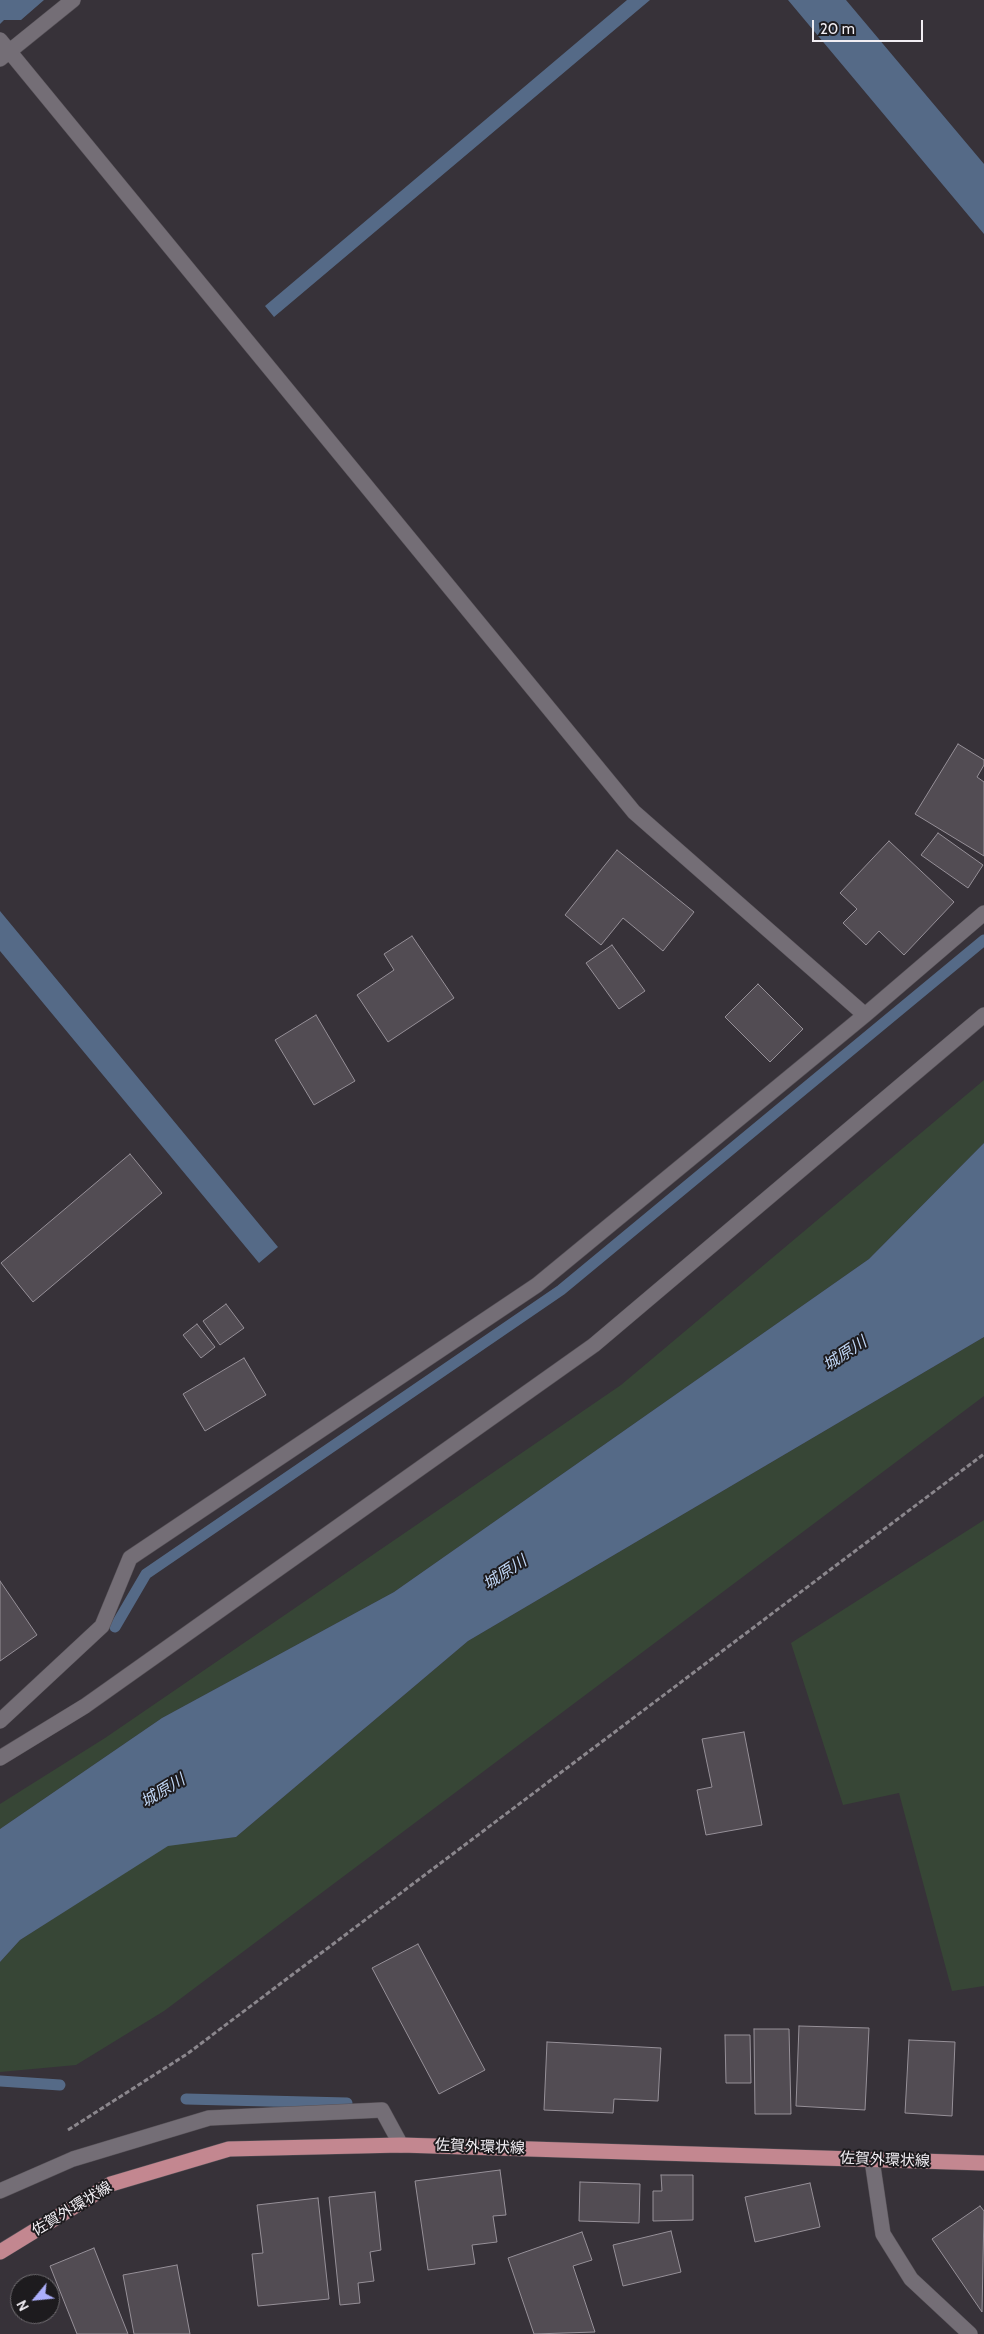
<!DOCTYPE html>
<meta charset="utf-8">
<style>
body{margin:0}
#map{position:relative;width:984px;height:2334px;overflow:hidden;background:#373239;font-family:Cabin,sans-serif}
canvas{display:block}
.north{position:absolute;left:10px;top:2274px;width:50px;height:50px;box-sizing:border-box;background:#1d1b1e;border:1px solid #726f73;border-radius:50%;rotate:242deg;font-size:14px;font-weight:700;line-height:20px;text-align:center;color:#f1eef3}
.north::after{content:'';display:block;margin:auto;width:18px;height:22px;background:#acaffb;clip-path:polygon(50% 0,100% 100%,50% 72%,0 100%)}
.scale{position:absolute;left:812px;top:20px;width:111px;height:22px;box-sizing:border-box;border:2px solid #f1eef3;border-top:0;padding-left:6px;font-size:15px;line-height:18px;white-space:nowrap;color:#f1eef3;-webkit-text-stroke:4px #1d1b1e;paint-order:stroke}
</style>
<div id="map">
<canvas width="984" height="2334"></canvas>
<div class="north">N</div>
<div class="scale">20 m</div>
</div>
<script>
const ctx = document.querySelector('canvas').getContext('2d');
ctx.lineJoin = 'round';
function fill(path, color) { ctx.fillStyle = color; ctx.fill(path, 'evenodd'); }
const poly = rows => new Path2D(rows.map(r => 'M' + r).join(''));
function stroke(path, color, width, dash) { ctx.strokeStyle = color; ctx.lineWidth = width; ctx.lineCap = dash ? 'butt' : 'round'; ctx.setLineDash(dash || []); ctx.stroke(path); }
function drawText(font, color, halo, rows, align = 'center') {
  ctx.font = font + ' Cabin,"Noto Sans JP",sans-serif'; ctx.lineWidth = 4; ctx.setLineDash([]); ctx.textBaseline = 'middle'; ctx.strokeStyle = halo; ctx.fillStyle = color; for (const [text, x, y, turn = 0] of rows) {
    ctx.save(); ctx.translate(x, y); ctx.rotate((+turn || 0) * Math.PI / 180); ctx.textAlign = isNaN(turn) ? turn : align; if (halo) ctx.strokeText(text, 0, 0); ctx.fillText(text, 0, 0); ctx.restore();
  }
}
fill(poly([
 [984,1080,984,1143,869,1259,394,1592,162,1718,0,1829,0,1804,105,1738,621,1385],
 [984,1337,984,1396,164,2011,76,2065,0,2072,0,1962,20,1940,168,1845,236,1837,468,1641],
 [984,1520,984,1986,952,1991,899,1793,843,1805,791,1643]
]), '#374636');
fill(poly([
 [0,0,44,0,21,20,4,20,0,24],
 [627,0,650,0,274,317,265,306],
 [788,0,846,0,984,164,984,234],
 [0,911,278,1247,259,1263,0,951],
 [984,1143,984,1337,468,1641,236,1837,168,1846,20,1940,0,1962,0,1829,162,1718,394,1592,869,1259]
]), '#556a87');
stroke(poly([
 [115,1627,146,1574,561,1290,984,940],
 [0,2081,60,2085],
 [186,2099,347,2103]
]), '#556a87', 11);
const building = poly([
 [958,744,984,760,984,765,977,777,984,782,984,856,915,814,958,744],
 [938,833,983,865,968,888,921,855,938,833],
 [889,841,954,902,904,955,879,931,866,945,843,923,857,909,840,893,889,841],
 [617,850,694,912,663,951,623,918,601,945,565,915,617,850],
 [412,936,454,998,388,1042,357,995,394,970,384,954,412,936],
 [612,945,645,991,619,1009,586,963,612,945],
 [758,984,803,1029,770,1062,725,1017,758,984],
 [316,1015,355,1081,314,1105,275,1040,316,1015],
 [130,1154,162,1193,33,1302,1,1263,130,1154],
 [226,1304,244,1328,220,1345,203,1321,226,1304],
 [197,1324,215,1347,201,1358,183,1335,197,1324],
 [244,1358,266,1395,205,1431,183,1394,244,1358],
 [0,1581,37,1635,0,1661,0,1581],
 [744,1732,762,1825,706,1835,697,1790,712,1787,702,1739,744,1732],
 [418,1944,485,2070,439,2094,372,1968,418,1944],
 [799,2026,869,2028,865,2110,796,2106,799,2026],
 [754,2029,789,2029,791,2114,755,2114,754,2029],
 [725,2035,750,2035,751,2083,726,2083,725,2035],
 [909,2040,955,2042,952,2116,905,2113,909,2040],
 [547,2042,661,2048,658,2101,614,2099,613,2113,544,2110,547,2042],
 [500,2170,506,2215,493,2216,497,2242,472,2245,475,2264,428,2270,415,2181,500,2170],
 [661,2175,693,2175,693,2220,653,2221,653,2191,662,2191,661,2175],
 [580,2182,640,2184,639,2223,579,2221,580,2182],
 [810,2183,820,2227,755,2242,745,2197,810,2183],
 [375,2192,381,2250,370,2252,374,2281,358,2283,360,2303,340,2305,329,2197,375,2192],
 [318,2198,329,2299,258,2306,252,2254,263,2253,257,2205,318,2198],
 [980,2206,984,2211,982,2312,932,2239,980,2206],
 [671,2231,681,2272,623,2286,613,2245,671,2231],
 [582,2232,592,2260,573,2266,595,2332,534,2334,508,2258,582,2232],
 [94,2248,128,2334,77,2334,50,2266,94,2248],
 [177,2265,190,2334,134,2334,123,2275,177,2265]
]);
fill(building, '#524c53');
stroke(building, '#969098', 1);
const street = poly([
 [0,40,634,812,865,1015],
 [0,59,73,0],
 [0,1721,102,1626,130,1558,537,1285,865,1015,984,913],
 [0,1758,85,1706,594,1345,984,1015],
 [872,2160,883,2234,911,2279,970,2334],
 [0,2191,73,2159,209,2118,382,2110,401,2145]
]);
const primary = poly([
 [0,2252,111,2184,229,2149,401,2145,984,2163]
]);
stroke(street, '#565157', 16);
stroke(primary, '#565157', 16);
stroke(poly([
 [68,2130,187,2054,984,1454]
]), '#8b878d', 3, [5, 2.5]);
stroke(street, '#746e76', 15);
stroke(primary, '#c38790', 15);
drawText('15px', '#f1eef3', '#1d1b1e', [
 ["佐賀外環状線",480,2147,2],
 ["佐賀外環状線",885,2160,2],
 ["佐賀外環状線",72,2209,-31]
]);
drawText('italic 16px', '#c0d6f5', '#1d1b1e', [
 ["城原川",845,1354,-33],
 ["城原川",505,1573,-33],
 ["城原川",163,1791,-31]
]);
</script>
